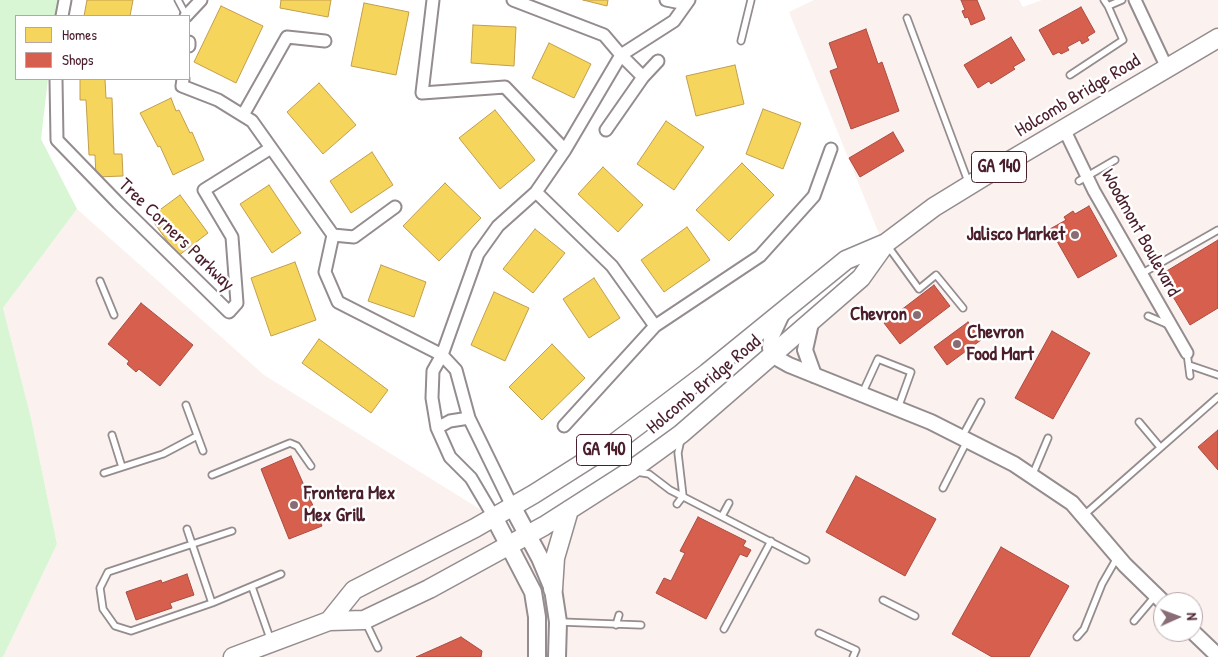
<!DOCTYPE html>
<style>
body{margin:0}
#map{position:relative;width:1218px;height:657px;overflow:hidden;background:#fff;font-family:"Patrick Hand",sans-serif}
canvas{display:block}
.legend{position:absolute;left:15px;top:15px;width:175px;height:65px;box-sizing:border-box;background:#fff;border:1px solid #b7a5aa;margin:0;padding:6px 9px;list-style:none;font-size:15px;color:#4a1f2b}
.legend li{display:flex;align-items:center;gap:10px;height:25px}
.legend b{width:25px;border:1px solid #b7a5aa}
.north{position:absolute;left:1153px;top:592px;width:50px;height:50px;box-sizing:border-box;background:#fff;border:1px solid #b7a5aa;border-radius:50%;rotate:88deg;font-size:14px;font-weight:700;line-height:20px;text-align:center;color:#4a1f2b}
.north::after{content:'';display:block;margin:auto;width:18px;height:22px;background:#896d75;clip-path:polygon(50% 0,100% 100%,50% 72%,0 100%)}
</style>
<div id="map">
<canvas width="1218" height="657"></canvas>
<ul class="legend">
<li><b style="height:14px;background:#f6d55c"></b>Homes</li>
<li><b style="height:14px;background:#d6604d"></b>Shops</li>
</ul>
<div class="north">N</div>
</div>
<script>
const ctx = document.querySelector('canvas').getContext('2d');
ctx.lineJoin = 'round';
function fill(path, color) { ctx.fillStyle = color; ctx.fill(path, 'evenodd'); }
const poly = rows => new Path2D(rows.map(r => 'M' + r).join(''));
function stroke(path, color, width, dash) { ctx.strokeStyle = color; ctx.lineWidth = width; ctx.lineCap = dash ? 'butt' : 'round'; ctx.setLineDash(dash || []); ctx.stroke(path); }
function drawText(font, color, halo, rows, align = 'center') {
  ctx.font = font + ' "Patrick Hand",sans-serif'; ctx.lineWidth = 5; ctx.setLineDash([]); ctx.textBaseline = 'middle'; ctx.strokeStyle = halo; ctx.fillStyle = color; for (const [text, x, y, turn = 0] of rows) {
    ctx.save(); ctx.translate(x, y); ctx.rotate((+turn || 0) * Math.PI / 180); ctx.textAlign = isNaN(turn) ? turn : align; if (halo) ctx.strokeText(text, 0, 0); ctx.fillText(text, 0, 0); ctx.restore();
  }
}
fill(poly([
 [814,0,1019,0,1023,7,1042,0,1218,0,1218,657,3,657,57,544,31,418,3,308,77,209,264,375,528,539,637,462,888,256,789,12],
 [1163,602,1193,602,1193,632,1163,632]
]), '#fbf1ef');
fill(poly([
 [0,0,58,0,56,16,16,16,16,79,48,79,41,139,77,209,3,308,31,418,57,544,3,657,0,657]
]), '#d8f6d4');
const homes = poly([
 [87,0,133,0,130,16,84,16,87,0],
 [281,0,331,0,328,17,280,8,281,0],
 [583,0,608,0,607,6,583,0],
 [364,3,409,12,396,75,351,66,364,3],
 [221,6,263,26,236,83,194,62,221,6],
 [473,25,516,27,514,66,471,63,473,25],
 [549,43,591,64,574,98,532,78,549,43],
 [735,65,744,104,696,116,686,76,735,65],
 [80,79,105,79,106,98,112,98,114,154,122,154,123,176,96,177,95,155,89,155,86,100,80,100,80,79],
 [319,83,356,125,323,154,287,112,319,83],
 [171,98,176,111,179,110,190,133,192,132,204,160,173,175,160,146,158,147,140,113,171,98],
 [763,109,801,123,783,169,746,154,763,109],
 [495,110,535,160,500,189,459,138,495,110],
 [666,121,704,147,674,190,637,164,666,121],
 [372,152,393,185,351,213,330,181,372,152],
 [742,163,774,195,729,241,696,210,742,163],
 [603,167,643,205,618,232,578,194,603,167],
 [445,183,481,218,439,261,403,226,445,183],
 [269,185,301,233,272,253,240,204,269,185],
 [180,195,208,233,178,256,150,217,180,195],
 [687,227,710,260,664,292,641,260,687,227],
 [535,229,565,253,533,293,503,269,535,229],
 [295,262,316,320,271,336,251,278,295,262],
 [381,265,426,282,414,317,368,301,381,265],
 [594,278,620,318,589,338,563,299,594,278],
 [494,292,529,308,505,361,471,345,494,292],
 [319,339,388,390,371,413,302,363,319,339],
 [552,344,585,378,542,420,509,387,552,344]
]);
fill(homes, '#f6d55c');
stroke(homes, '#c29e4d', 1);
const shops = poly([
 [961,0,977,0,985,19,971,25,968,17,965,18,962,11,965,10,961,0],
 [1081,7,1095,32,1087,37,1089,40,1082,44,1080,40,1067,47,1069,50,1061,54,1059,52,1053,55,1039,30,1081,7],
 [866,29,878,64,882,62,899,111,851,129,830,71,838,68,829,43,866,29],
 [1011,37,1025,60,1013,67,1015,69,991,84,989,81,978,88,964,65,1011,37],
 [893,132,904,151,860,177,849,158,893,132],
 [1089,206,1117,256,1078,278,1050,229,1066,220,1064,217,1073,211,1075,214,1089,206],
 [1218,240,1218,308,1190,325,1160,275,1218,240],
 [934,285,950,306,900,344,884,323,934,285],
 [141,303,193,345,160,386,139,369,136,372,127,364,129,361,108,344,141,303],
 [968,322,981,340,947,365,934,347,968,322],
 [1052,331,1090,353,1053,419,1015,398,1052,331],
 [1218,430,1218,470,1198,447,1218,430],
 [291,456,322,526,289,539,261,469,291,456],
 [856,476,936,519,905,576,826,532,856,476],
 [698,517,746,541,743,546,751,550,747,557,740,554,706,619,656,593,664,578,671,581,685,553,680,551,698,517],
 [1001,547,1069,586,1029,657,992,657,952,634,1001,547],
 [187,574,194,595,170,603,172,608,136,620,126,592,161,580,162,583,187,574],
 [461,637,482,651,481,657,416,657,461,637]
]);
fill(shops, '#d6604d');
stroke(shops, '#ac4c43', 1);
const service = poly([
 [178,0,186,15],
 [1104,0,1108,6],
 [907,18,969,184],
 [741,41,751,0],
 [1070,75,1123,40,1108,6,1122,0],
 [1079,181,1115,160],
 [887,245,919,289,936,275,963,308],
 [1141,274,1218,230],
 [100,281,114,315],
 [1148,316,1169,325],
 [1187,353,1190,376],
 [1189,365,1218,375],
 [862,394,878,359,911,372,898,408],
 [186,405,203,451],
 [1139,422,1160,447],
 [112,435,122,467],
 [962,437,981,402],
 [637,472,649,474,670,490,806,560],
 [104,473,163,454,197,436],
 [212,475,290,443,297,446,311,466],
 [1032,476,1048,438],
 [943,488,967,441],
 [677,504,683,496,678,453,681,439],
 [722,516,729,503],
 [1083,516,1218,397],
 [187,529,212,603],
 [232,531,108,572,100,588,103,609,115,626,131,631,212,603,281,574],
 [252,587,271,641],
 [883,600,915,616],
 [365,621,378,648],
 [1134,621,1156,595],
 [561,622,641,625],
 [616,625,619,615],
 [724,629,771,541],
 [819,633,856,650,853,657],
 [1077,637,1084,629,1102,584,1118,556]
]);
const minor = poly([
 [433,0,422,93,505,87,565,150,621,55,643,77,658,61],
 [513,0,604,35,621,55,674,21,689,0],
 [666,0,686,4],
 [1135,0,1167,68],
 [62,16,65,0],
 [186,16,201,0],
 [189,42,189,46],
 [56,79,57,140,118,203,229,312,237,303,232,237,204,190,271,148],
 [183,79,182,86,218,100,252,121,333,235,325,272,338,302,442,355,456,370,469,418,512,506],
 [243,115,287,37,325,41],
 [1064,129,1094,191,1187,353],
 [606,130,643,77],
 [536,192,612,266,655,326,564,426],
 [333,235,354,237,395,207],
 [655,326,760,256,814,196,831,149],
 [437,428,450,421,469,418],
 [494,517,471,478,450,457,437,428,432,398,433,371,442,355,478,254,498,226,536,192,565,150]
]);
const tertiary = poly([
 [783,312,771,338,770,348,773,356,789,365,931,422,1014,464,1072,503,1125,565,1163,602],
 [811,323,805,350,814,375],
 [1193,632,1218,656]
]);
const secondary = poly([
 [512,506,540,558,553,589,558,622,557,657],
 [494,517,533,592,537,617,537,657]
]);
const primary = poly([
 [553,589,555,558,569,510],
 [329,621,354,590,475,528,534,494,616,442,707,373,846,260,886,243,934,207,996,169,1218,38],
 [233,657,329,621,364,620,429,589,544,526,630,471,681,434,861,278,886,243]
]);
stroke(service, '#948c8e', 9);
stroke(minor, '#948c8e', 15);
stroke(tertiary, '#948c8e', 18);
stroke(secondary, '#948c8e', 20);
stroke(primary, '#948c8e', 21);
stroke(service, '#fff', 5.5);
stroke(minor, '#fff', 11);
stroke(tertiary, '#fff', 14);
stroke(secondary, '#fff', 16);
stroke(primary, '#fff', 18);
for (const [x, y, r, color] of [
 [1075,235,5,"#896d75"],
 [917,315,5,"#896d75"],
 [957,344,5,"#896d75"],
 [294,505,5,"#896d75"]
]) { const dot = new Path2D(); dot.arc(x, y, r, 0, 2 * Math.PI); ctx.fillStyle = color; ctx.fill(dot); stroke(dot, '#fff', 2); }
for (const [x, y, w] of [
 [999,167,55],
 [604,450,55]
]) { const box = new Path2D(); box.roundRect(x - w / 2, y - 15.5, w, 31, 4); ctx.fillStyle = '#fff'; ctx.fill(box); stroke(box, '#4a1f2b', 1); }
drawText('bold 18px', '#4a1f2b', null, [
 ["GA 140",999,167],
 ["GA 140",604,450]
]);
drawText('19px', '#4a1f2b', '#fff', [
 ["Holcomb Bridge Road",1078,96,-31],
 ["Woodmont Boulevard",1140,233,61],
 ["Tree Corners Parkway",176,235,44],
 ["Holcomb Bridge Road",704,385,-40]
]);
drawText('bold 19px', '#4a1f2b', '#fff', [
 ["Jalisco Market",1065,235],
 ["Chevron",907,315],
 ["Chevron",967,333,"left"],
 ["Food Mart",967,355,"left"],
 ["Frontera Mex",304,494,"left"],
 ["Mex Grill",304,516,"left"]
], 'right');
</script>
